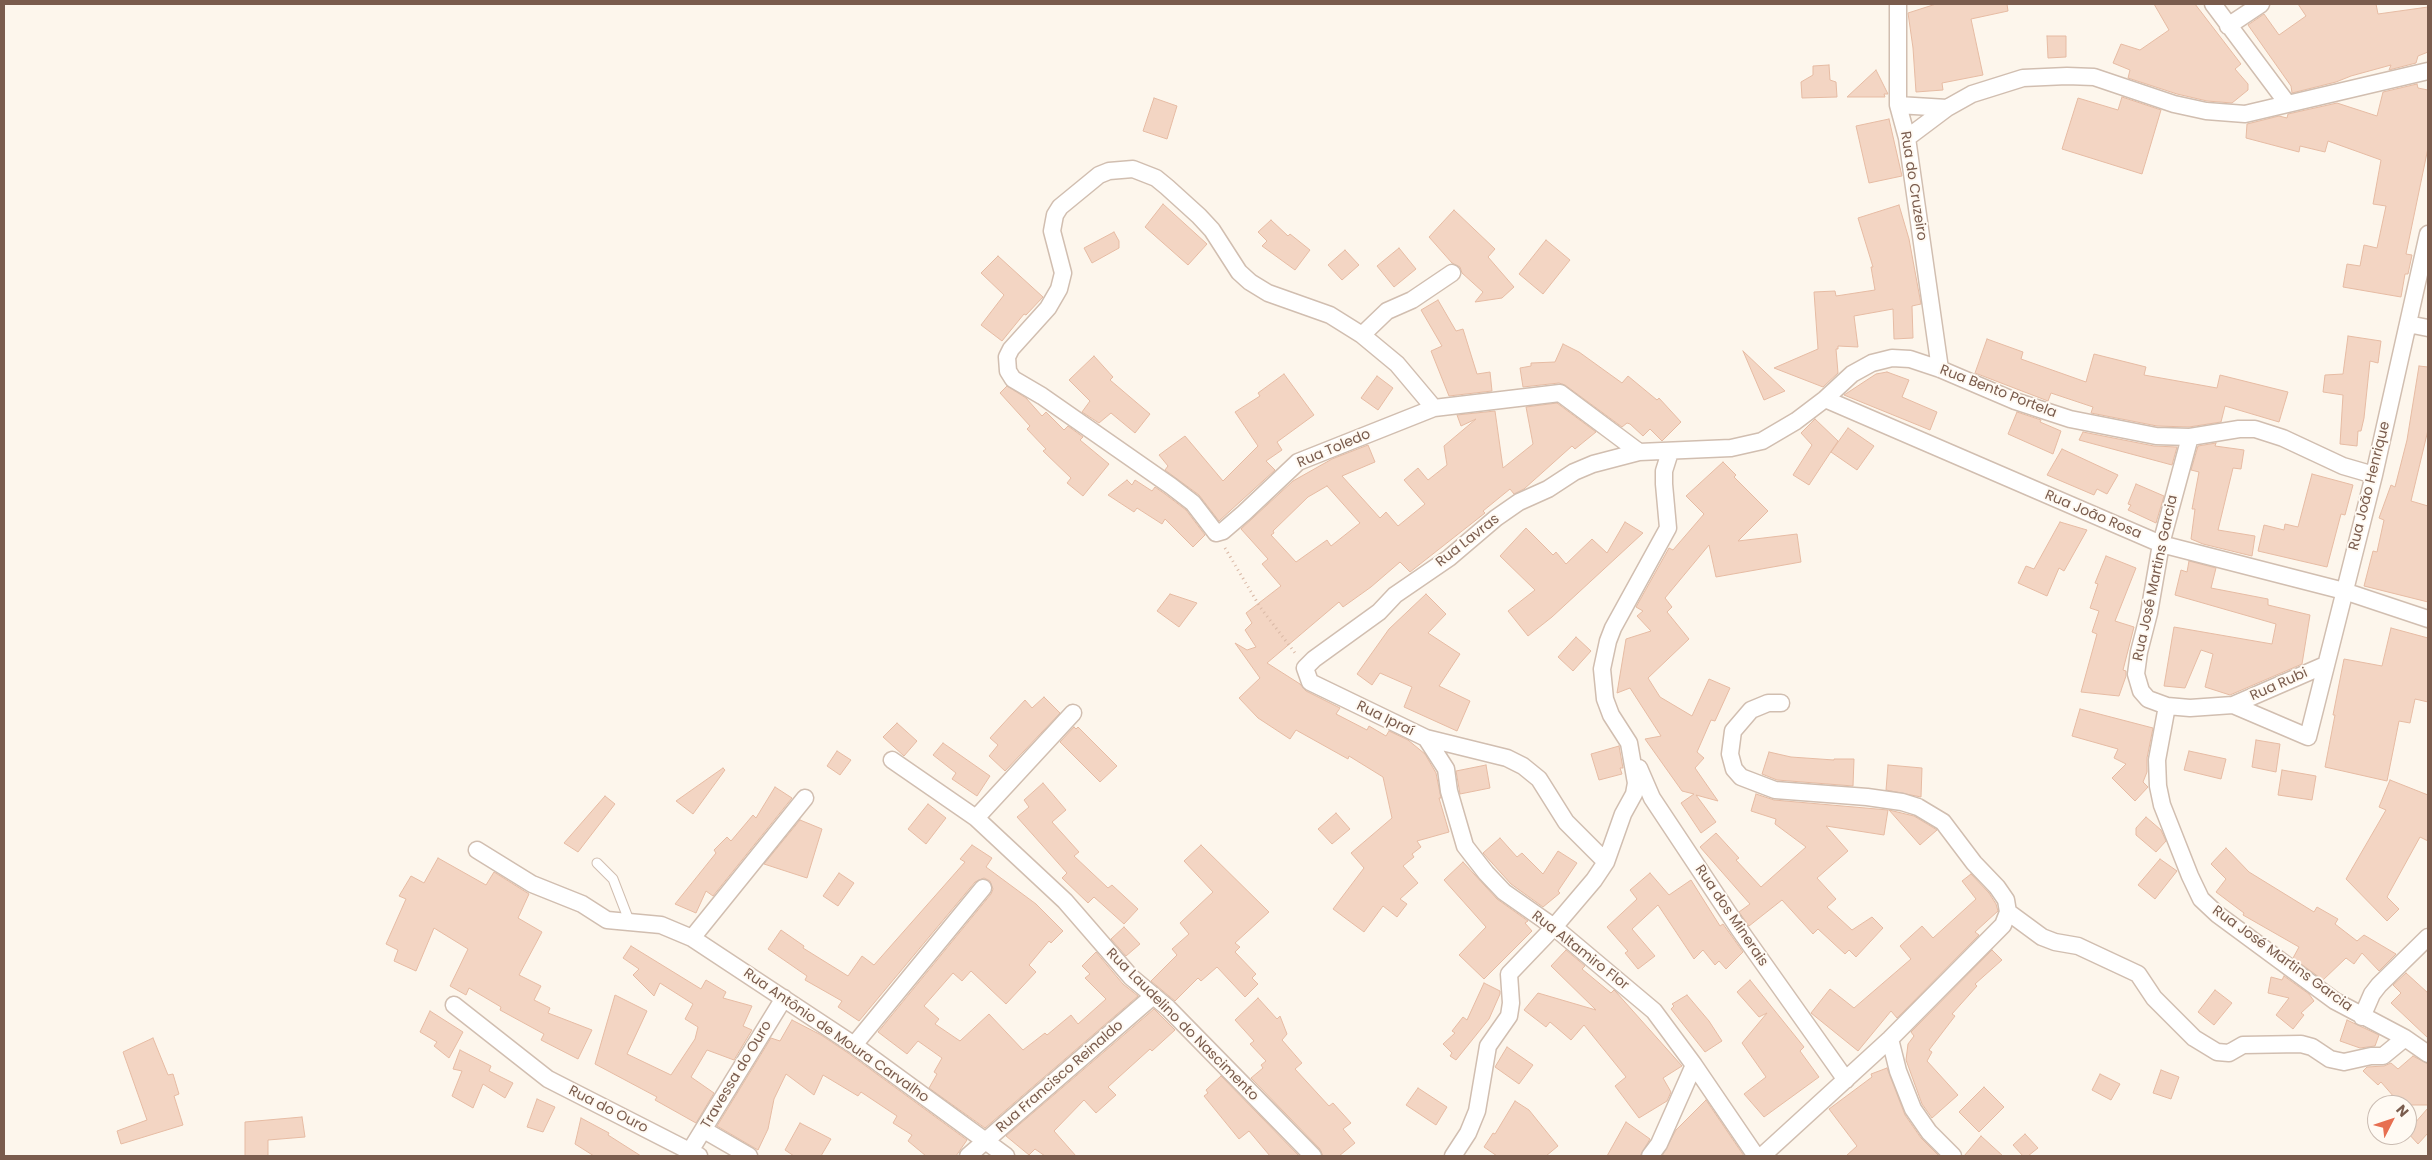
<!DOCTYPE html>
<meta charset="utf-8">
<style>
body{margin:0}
#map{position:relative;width:2432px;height:1160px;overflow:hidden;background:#fdf6ec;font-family:Poppins,sans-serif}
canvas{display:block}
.frame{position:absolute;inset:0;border:5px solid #7a5c4d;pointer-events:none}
.north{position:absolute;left:2367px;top:1095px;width:50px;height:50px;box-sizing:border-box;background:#fffaf3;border:1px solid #cabbb1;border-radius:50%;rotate:49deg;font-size:14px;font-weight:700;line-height:20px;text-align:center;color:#7a5c4d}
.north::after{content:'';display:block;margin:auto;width:18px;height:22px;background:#e76f51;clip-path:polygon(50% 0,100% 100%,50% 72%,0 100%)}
</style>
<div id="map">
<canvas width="2432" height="1160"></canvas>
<div class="frame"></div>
<div class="north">N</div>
</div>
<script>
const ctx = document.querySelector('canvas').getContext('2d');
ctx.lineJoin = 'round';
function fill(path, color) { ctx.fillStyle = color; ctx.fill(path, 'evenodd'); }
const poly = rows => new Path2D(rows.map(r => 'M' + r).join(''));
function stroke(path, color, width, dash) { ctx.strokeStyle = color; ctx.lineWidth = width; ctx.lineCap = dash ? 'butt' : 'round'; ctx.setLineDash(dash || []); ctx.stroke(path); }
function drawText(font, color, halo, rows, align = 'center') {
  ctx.font = font + ' Poppins,sans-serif'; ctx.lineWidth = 4; ctx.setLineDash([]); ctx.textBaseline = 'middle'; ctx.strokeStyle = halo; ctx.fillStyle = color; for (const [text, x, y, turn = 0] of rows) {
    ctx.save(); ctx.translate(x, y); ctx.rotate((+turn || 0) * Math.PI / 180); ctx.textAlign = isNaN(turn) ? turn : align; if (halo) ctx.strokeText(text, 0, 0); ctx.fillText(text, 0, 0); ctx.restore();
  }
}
const building = poly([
 [1936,4,2007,4,2008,11,1971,19,1983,75,1942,83,1943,90,1916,92,1913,48,1908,13,1936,4],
 [2154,4,2195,4,2241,64,2235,69,2248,84,2248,90,2232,103,2207,101,2177,94,2128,78,2130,70,2113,63,2121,44,2140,50,2169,30,2154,4],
 [2298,4,2376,4,2378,14,2428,7,2428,52,2418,56,2416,63,2389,70,2391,65,2351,76,2336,82,2292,93,2291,86,2248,25,2264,14,2279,35,2306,16,2298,4],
 [2047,36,2066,36,2066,57,2048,58,2047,36],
 [1829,65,1830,80,1836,82,1837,97,1802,98,1801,82,1813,75,1813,66,1829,65],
 [1876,70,1888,94,1884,94,1885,97,1847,97,1876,70],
 [2417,84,2418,88,2428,90,2428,148,2406,254,2412,255,2408,274,2405,274,2401,297,2343,287,2347,264,2360,266,2364,245,2377,248,2386,206,2373,204,2381,160,2328,141,2325,152,2300,146,2299,152,2246,138,2247,124,2279,116,2287,118,2288,114,2337,103,2377,116,2383,92,2417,84],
 [2122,97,2161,110,2142,174,2062,149,2078,98,2118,110,2122,97],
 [1154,98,1177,106,1167,139,1143,131,1154,98],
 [1889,119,1902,176,1869,183,1856,126,1889,119],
 [1163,204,1207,244,1188,265,1145,227,1163,204],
 [1899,205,1909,239,1921,304,1912,306,1913,338,1894,339,1893,309,1854,316,1858,347,1838,346,1838,349,1836,349,1838,373,1823,387,1774,368,1818,349,1814,292,1835,291,1836,296,1875,290,1871,267,1873,267,1858,218,1899,205],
 [1454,210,1495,249,1488,257,1514,287,1502,298,1475,302,1483,292,1462,273,1460,267,1452,263,1429,237,1454,210],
 [1271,220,1288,236,1290,234,1310,250,1295,270,1262,246,1267,241,1258,232,1271,220],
 [1114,232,1119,241,1119,248,1092,263,1084,248,1114,232],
 [1546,240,1570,260,1543,294,1519,274,1546,240],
 [1399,248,1416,269,1394,287,1377,266,1399,248],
 [1345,250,1359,265,1342,280,1328,265,1345,250],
 [998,256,1043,297,1026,315,1024,314,1002,341,981,325,1004,295,981,273,998,256],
 [1438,300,1456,331,1463,329,1477,374,1490,372,1492,391,1449,396,1431,351,1442,346,1421,310,1438,300],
 [2348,336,2381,341,2378,363,2370,361,2364,418,2361,431,2358,431,2357,446,2340,444,2343,395,2323,392,2325,375,2343,374,2348,336],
 [1987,339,2023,352,2021,359,2086,382,2094,354,2146,367,2144,375,2217,388,2220,375,2288,392,2279,422,2225,406,2221,422,2189,427,2157,426,2091,413,2093,407,2051,393,2048,401,1975,373,1987,339],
 [1563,344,1579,352,1622,383,1628,376,1657,400,1659,398,1681,422,1662,441,1650,429,1643,436,1630,424,1627,423,1622,427,1565,385,1559,383,1523,387,1520,368,1531,366,1531,363,1555,362,1563,344],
 [1743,351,1785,391,1764,400,1743,351],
 [1094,356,1113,377,1110,380,1150,414,1135,433,1111,413,1099,423,1082,412,1090,401,1069,380,1094,356],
 [2419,366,2428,367,2428,430,2411,501,2428,506,2428,602,2364,586,2373,551,2377,552,2384,520,2379,518,2391,485,2395,487,2407,440,2419,366],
 [1887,372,1909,380,1902,397,1937,412,1930,430,1844,395,1876,374,1887,372],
 [1284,374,1314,415,1277,442,1282,450,1266,461,1275,470,1219,521,1199,495,1165,470,1168,466,1159,455,1185,436,1223,481,1258,446,1235,412,1260,396,1258,393,1284,374],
 [1377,376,1393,388,1378,410,1361,398,1377,376],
 [1007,386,1026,398,1042,416,1046,412,1064,430,1068,426,1083,437,1080,440,1109,464,1083,496,1067,483,1071,478,1043,451,1046,449,1027,429,1030,426,1000,393,1007,386],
 [1557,403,1596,432,1575,449,1572,446,1524,489,1514,494,1510,489,1483,511,1485,513,1410,572,1400,562,1371,587,1343,607,1339,602,1267,663,1300,684,1306,691,1340,708,1336,714,1367,730,1369,726,1386,736,1389,731,1408,740,1425,754,1436,773,1441,798,1439,798,1449,832,1417,841,1421,847,1412,854,1414,857,1403,866,1418,883,1400,899,1407,904,1397,917,1383,906,1364,932,1333,909,1364,868,1351,853,1392,818,1383,777,1349,756,1348,759,1296,730,1290,739,1258,718,1239,698,1260,678,1235,643,1247,650,1256,647,1245,630,1252,623,1246,613,1281,586,1262,564,1268,559,1241,529,1293,481,1332,459,1368,445,1375,462,1342,476,1380,518,1386,512,1398,526,1425,504,1404,480,1418,468,1428,480,1447,465,1444,446,1476,419,1461,426,1457,415,1495,411,1503,468,1533,444,1526,407,1557,403],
 [1327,486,1360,523,1331,546,1327,540,1296,562,1271,535,1274,533,1273,531,1308,497,1327,486],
 [2017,412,2041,420,2040,422,2061,431,2053,454,2008,434,2017,412],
 [1815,419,1838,441,1809,485,1793,475,1812,445,1801,433,1815,419],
 [1848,428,1874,446,1857,470,1831,452,1848,428],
 [2083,432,2154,446,2177,447,2172,465,2079,440,2083,432],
 [2216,443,2215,446,2244,450,2241,469,2233,468,2218,530,2255,536,2252,556,2203,544,2191,539,2195,509,2192,509,2199,472,2191,470,2198,446,2216,443],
 [2062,449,2118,475,2107,494,2097,489,2094,495,2047,475,2062,449],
 [1723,462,1736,475,1734,477,1768,511,1738,541,1797,534,1801,562,1716,577,1709,545,1665,598,1672,607,1667,612,1689,639,1648,678,1660,697,1692,716,1709,679,1730,688,1715,721,1711,720,1697,752,1704,758,1695,768,1718,801,1696,795,1716,822,1701,833,1681,803,1694,794,1682,791,1645,739,1661,736,1630,688,1617,693,1626,639,1651,631,1637,616,1643,611,1636,607,1669,548,1673,550,1704,514,1686,496,1723,462],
 [2312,474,2353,485,2345,515,2341,514,2327,567,2258,551,2264,525,2284,530,2285,524,2298,527,2312,474],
 [1127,480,1132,485,1135,480,1152,491,1155,487,1165,494,1186,510,1205,535,1193,547,1165,519,1162,524,1137,508,1134,512,1108,495,1127,480],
 [2136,484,2164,496,2156,523,2128,510,2131,505,2128,504,2136,484],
 [1625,522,1643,533,1552,617,1528,636,1508,611,1535,590,1500,556,1526,528,1553,555,1556,552,1566,564,1592,539,1607,553,1625,522],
 [2060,522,2087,530,2064,571,2059,568,2047,596,2018,583,2026,566,2034,569,2060,522],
 [2106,556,2136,568,2115,621,2134,627,2123,670,2126,671,2126,676,2119,696,2081,692,2097,634,2092,632,2099,611,2090,608,2098,584,2095,583,2106,556],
 [2189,561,2216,568,2211,588,2268,599,2268,605,2310,615,2302,664,2230,695,2205,687,2213,654,2201,650,2185,688,2164,686,2174,627,2272,644,2276,624,2175,595,2181,570,2187,572,2189,561],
 [1170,594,1197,603,1179,627,1157,611,1170,594],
 [1426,594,1446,614,1428,633,1460,654,1439,686,1470,701,1457,731,1404,707,1412,687,1380,673,1372,685,1357,674,1389,629,1426,594],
 [2391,628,2428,638,2428,702,2415,699,2410,723,2399,721,2387,781,2325,767,2335,715,2333,715,2344,659,2382,666,2391,628],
 [1576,637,1591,651,1573,671,1558,657,1576,637],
 [1044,697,1060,713,1005,771,989,756,998,745,990,738,1025,700,1032,708,1044,697],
 [2080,709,2153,728,2147,758,2147,772,2143,782,2148,787,2135,801,2112,778,2126,764,2114,758,2118,749,2072,736,2080,709],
 [897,723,917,741,904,756,883,737,897,723],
 [1074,727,1076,729,1078,727,1117,766,1100,782,1060,742,1074,727],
 [2256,740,2280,744,2276,772,2252,767,2256,740],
 [943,743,990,776,977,796,952,779,956,773,933,755,943,743],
 [1619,746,1623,768,1620,768,1622,774,1599,780,1591,754,1619,746],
 [837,751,851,760,840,775,827,766,837,751],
 [2189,751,2226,759,2221,779,2184,770,2189,751],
 [1769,752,1791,757,1834,760,1834,759,1854,759,1853,786,1777,780,1762,774,1769,752],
 [1486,765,1490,788,1460,794,1456,771,1486,765],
 [1888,765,1922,768,1921,797,1886,790,1888,765],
 [723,768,725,770,693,814,676,801,723,768],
 [2282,770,2316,776,2312,800,2278,795,2282,770],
 [2390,780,2428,795,2428,841,2420,837,2387,897,2399,909,2387,921,2346,879,2386,810,2379,807,2390,780],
 [1043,783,1066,810,1052,822,1079,852,1074,856,1108,888,1112,885,1138,909,1124,924,1094,897,1088,903,1062,878,1067,873,1017,817,1029,807,1024,800,1043,783],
 [775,787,792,798,713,896,706,891,696,913,675,904,716,853,714,850,727,837,731,841,753,815,756,818,775,787],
 [1756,794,1774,800,1888,810,1884,835,1826,826,1848,851,1817,878,1836,899,1827,907,1852,930,1872,917,1883,928,1856,957,1849,950,1845,954,1818,929,1813,934,1782,900,1749,926,1739,912,1750,904,1700,847,1716,833,1739,858,1736,860,1761,887,1806,847,1775,824,1776,819,1751,811,1756,794],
 [605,796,615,804,578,852,564,843,605,796],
 [928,804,946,818,926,844,908,829,928,804],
 [1889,810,1914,816,1937,830,1920,845,1889,810],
 [1336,813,1350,829,1332,844,1318,829,1336,813],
 [2146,817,2161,830,2166,841,2156,852,2136,835,2136,828,2146,817],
 [800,820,822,829,807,878,764,864,800,820],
 [1500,838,1517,857,1522,853,1543,874,1558,851,1577,863,1558,891,1560,893,1543,907,1511,884,1483,853,1500,838],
 [972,845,992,858,986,867,1036,904,1063,931,1051,943,1049,941,1029,965,1036,972,1006,1004,971,971,962,981,953,973,924,1006,939,1019,935,1024,960,1041,989,1014,1023,1050,1045,1033,1047,1035,1071,1015,1078,1024,1106,999,1085,978,1090,974,1082,966,1096,952,1123,984,1138,996,985,1128,929,1088,937,1074,934,1072,942,1058,918,1041,907,1054,878,1032,991,894,993,889,990,881,984,878,975,882,859,1021,838,1007,842,1001,805,980,807,976,768,949,781,930,804,946,803,948,848,976,862,956,874,965,965,862,960,859,972,845],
 [1201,845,1269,912,1235,943,1240,947,1235,952,1256,974,1252,978,1258,984,1245,997,1217,967,1201,981,1198,978,1175,1001,1151,981,1177,955,1172,949,1189,934,1180,923,1213,892,1184,861,1201,845],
 [2226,848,2249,872,2314,912,2317,907,2338,919,2335,924,2357,941,2364,935,2396,954,2379,971,2362,953,2354,964,2346,958,2323,980,2293,958,2299,947,2243,915,2244,913,2216,892,2226,879,2211,864,2226,848],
 [438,858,486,885,494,872,529,894,518,918,542,932,519,975,541,986,534,1000,550,1008,548,1013,592,1030,578,1059,541,1040,544,1034,500,1010,501,1007,469,988,466,995,450,986,468,949,434,928,416,971,394,961,398,950,386,944,406,899,399,896,411,876,424,883,438,858],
 [2160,859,2177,871,2155,899,2138,885,2160,859],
 [1463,862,1497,899,1528,921,1525,923,1532,931,1484,979,1459,955,1486,927,1444,880,1463,862],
 [839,873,854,883,838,906,823,896,839,873],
 [1650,873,1669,895,1691,880,1720,926,1723,924,1743,952,1726,969,1719,961,1715,965,1703,950,1694,959,1658,905,1632,929,1655,956,1638,969,1625,953,1628,951,1607,927,1637,899,1630,890,1650,873],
 [1971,874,1989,893,1996,904,1998,911,1975,932,1979,935,1897,1018,1891,1011,1858,1051,1811,1013,1830,989,1854,1008,1911,959,1900,946,1922,926,1933,938,1976,899,1962,881,1971,874],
 [1124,927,1140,944,1126,956,1111,939,1124,927],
 [631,946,701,989,706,980,726,992,723,998,752,1006,743,1026,752,1030,734,1060,707,1050,691,1077,714,1093,696,1123,655,1100,657,1097,595,1064,615,995,647,1011,627,1054,671,1075,695,1039,698,1027,685,1019,693,1004,660,983,654,996,633,975,639,969,623,958,631,946],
 [1566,950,1585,966,1582,969,1611,993,1614,990,1616,992,1682,1066,1663,1078,1671,1092,1667,1101,1639,1118,1615,1086,1626,1077,1584,1025,1571,1040,1550,1022,1546,1027,1524,1010,1538,993,1596,1010,1551,966,1566,950],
 [1992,950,2002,960,1975,984,1977,986,1952,1014,1955,1016,1929,1050,1932,1052,1927,1061,1958,1095,1932,1118,1922,1104,1906,1060,1908,1044,1914,1036,1911,1032,1992,950],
 [2406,973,2428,993,2428,1038,2391,1003,2401,993,2393,985,2406,973],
 [2284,976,2309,994,2314,1001,2301,1013,2304,1015,2293,1029,2276,1015,2289,998,2268,993,2271,977,2282,980,2284,976],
 [1750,980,1804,1047,1800,1051,1819,1077,1764,1117,1744,1094,1766,1077,1742,1043,1767,1013,1759,1017,1737,992,1750,980],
 [1484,983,1500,991,1500,994,1489,1019,1456,1060,1450,1056,1452,1053,1443,1044,1455,1033,1452,1031,1463,1017,1467,1020,1484,983],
 [2215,990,2232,1003,2214,1025,2198,1012,2215,990],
 [1687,995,1709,1021,1722,1041,1705,1052,1671,1009,1674,1006,1672,1004,1687,995],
 [1258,998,1277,1019,1280,1016,1287,1034,1282,1040,1302,1063,1295,1069,1329,1106,1333,1103,1351,1123,1343,1129,1355,1143,1339,1156,1323,1156,1320,1149,1251,1078,1263,1068,1261,1065,1266,1061,1250,1044,1254,1041,1235,1020,1258,998],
 [1154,1009,1175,1030,1152,1051,1150,1049,1108,1087,1116,1095,1096,1113,1084,1100,1054,1131,1076,1156,1045,1156,1035,1149,1029,1155,1006,1136,1154,1009],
 [430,1011,463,1032,449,1058,434,1046,437,1042,420,1032,430,1011],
 [792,1020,821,1035,848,1053,967,1140,956,1156,926,1156,908,1141,912,1135,893,1123,897,1116,861,1092,858,1096,823,1075,814,1095,786,1074,774,1099,768,1129,758,1150,717,1126,771,1038,780,1041,792,1020],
 [2347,1020,2379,1035,2375,1046,2360,1048,2340,1041,2347,1020],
 [153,1038,168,1075,173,1074,179,1094,174,1096,183,1125,121,1144,117,1131,147,1120,123,1052,153,1038],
 [1507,1047,1533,1065,1519,1084,1495,1067,1507,1047],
 [460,1050,491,1066,489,1071,513,1083,505,1098,483,1084,473,1108,452,1096,462,1071,453,1069,460,1050],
 [2413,1056,2428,1064,2428,1105,2401,1105,2381,1082,2378,1085,2363,1071,2367,1067,2384,1066,2391,1063,2398,1069,2413,1056],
 [1887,1068,1905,1115,1921,1138,1939,1156,1846,1156,1857,1146,1829,1109,1872,1077,1871,1074,1887,1068],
 [2161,1070,2179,1077,2171,1099,2153,1093,2161,1070],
 [2100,1074,2120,1084,2111,1100,2092,1090,2100,1074],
 [1221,1076,1299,1156,1270,1156,1249,1131,1239,1139,1204,1096,1208,1093,1206,1090,1221,1076],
 [1984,1087,2004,1107,1979,1132,1959,1112,1984,1087],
 [1418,1088,1447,1107,1436,1125,1406,1105,1418,1088],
 [537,1099,555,1107,543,1132,527,1127,537,1099],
 [1706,1100,1744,1156,1662,1156,1676,1130,1706,1100],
 [1515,1101,1529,1110,1558,1146,1546,1156,1497,1156,1484,1147,1493,1133,1495,1134,1515,1101],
 [2428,1108,2428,1133,2418,1144,2407,1132,2428,1108],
 [302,1117,305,1137,268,1140,268,1156,245,1156,245,1122,302,1117],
 [581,1118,609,1133,608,1135,641,1156,594,1156,575,1144,581,1118],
 [1626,1122,1650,1139,1640,1156,1607,1156,1626,1122],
 [800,1123,831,1139,821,1156,794,1156,785,1150,800,1123],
 [2025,1134,2038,1148,2028,1156,2023,1156,2013,1145,2025,1134],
 [1981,1136,2003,1156,1964,1156,1981,1136]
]);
fill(building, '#f3d5c3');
stroke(building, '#e6bba3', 1);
const service = poly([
 [597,863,613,879,630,923]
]);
const minor = poly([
 [1898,4,1898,105,1907,138,1940,369],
 [2213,4,2287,103],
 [2228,26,2261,4],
 [1898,105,1947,108],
 [1907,138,1947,108,1972,94,2023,78,2067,76,2094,77,2174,104,2206,111,2245,114,2428,71],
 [2408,324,2428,328],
 [1362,335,1387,311,1412,300,1452,273],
 [1825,399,2161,544,2344,591,2428,619],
 [1434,408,1397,364,1362,335,1330,315,1268,293,1250,282,1239,272,1212,230,1199,216,1167,187,1156,178,1133,169,1109,171,1099,175,1060,207,1055,215,1052,231,1063,273,1059,289,1048,308,1011,349,1007,357,1008,371,1013,379,1042,396,1171,486,1193,503,1216,533,1223,531,1244,513,1298,462,1434,408,1560,393,1639,452],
 [2190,437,2161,544,2149,613,2139,652,2136,674,2141,691,2148,699,2167,706,2190,708,2233,705,2325,665],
 [2233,705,2308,737,2374,475,2428,234],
 [2167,706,2157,760,2158,786,2162,805,2190,876,2201,899,2217,914,2335,1001,2405,1038,2428,1054],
 [1426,738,1446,769,1449,791,1465,846,1486,873,1504,892,1554,927,1654,1011,1694,1065,1756,1156],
 [892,760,976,818,1065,901,1131,977,1168,1008,1313,1156],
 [1639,768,1652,798,1739,929,1846,1080],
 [976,818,1073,713],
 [477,850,532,884,582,904,607,920,661,925,692,938,854,1045,1006,1156],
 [1606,862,1566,822,1539,779,1523,766,1507,758,1426,738,1310,682,1305,668,1314,659,1379,612,1395,595,1449,558,1496,518,1519,502,1548,489,1574,472,1593,464,1639,452,1731,448,1762,441,1796,421,1825,399,1852,374,1872,363,1892,358,1910,359,1940,369,2015,401,2070,419,2156,436,2190,437,2239,429,2255,429,2283,438,2343,466,2374,475],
 [2008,912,2042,937,2055,942,2078,946,2138,974,2154,998,2194,1038,2217,1052,2229,1053,2243,1045,2301,1044,2312,1047,2330,1059,2344,1062,2371,1056,2383,1056,2405,1038],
 [692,938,805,798],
 [454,1005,548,1079,699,1156],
 [2362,1017,2372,994,2379,985,2428,937],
 [1890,1039,1898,1071,1913,1109,1929,1132,1953,1156],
 [854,1045,983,888],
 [704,1130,749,1156],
 [690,1151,784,998],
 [968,1156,1152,997],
 [1453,1156,1468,1133,1477,1111,1488,1046,1509,1016,1511,1003,1509,974,1554,927,1594,880,1606,862,1623,814,1634,794,1636,783,1629,743,1611,715,1605,699,1602,669,1608,641,1613,628,1668,528,1664,484,1664,471,1670,452],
 [1650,1156,1659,1144,1694,1065],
 [1762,1156,1890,1039,2003,925,2008,912,2006,900,1997,887,1974,863,1943,822,1918,807,1902,802,1867,797,1775,790,1741,777,1734,769,1730,754,1733,731,1751,710,1768,703,1781,703]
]);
stroke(service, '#d1beb0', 11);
stroke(minor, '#d1beb0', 19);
stroke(poly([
 [1225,548,1260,607,1295,653]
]), '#d9b8a5', 3, [1, 4]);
stroke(service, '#fff', 9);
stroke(minor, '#fff', 16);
drawText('14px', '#7a5c4d', '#fffaf3', [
 ["Rua do Cruzeiro",1913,186,81],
 ["Rua Bento Portela",1998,392,21],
 ["Rua Toledo",1334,449,-23],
 ["Rua João Henrique",2370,486,-76],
 ["Rua João Rosa",2093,515,23],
 ["Rua Lavras",1468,541,-38],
 ["Rua José Martins Garcia",2156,578,-78],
 ["Rua Rubi",2279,685,-24],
 ["Rua Ipraí",1385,719,26],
 ["Rua dos Minerais",1731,916,56],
 ["Rua Altamiro Flor",1580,951,38],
 ["Rua José Martins Garcia",2282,959,36],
 ["Rua Laudelino do Nascimento",1182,1025,45],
 ["Rua Antônio de Moura Carvalho",836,1036,35],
 ["Travessa do Ouro",737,1075,-59],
 ["Rua Francisco Reinaldo",1060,1077,-41],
 ["Rua do Ouro",608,1110,27]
]);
</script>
